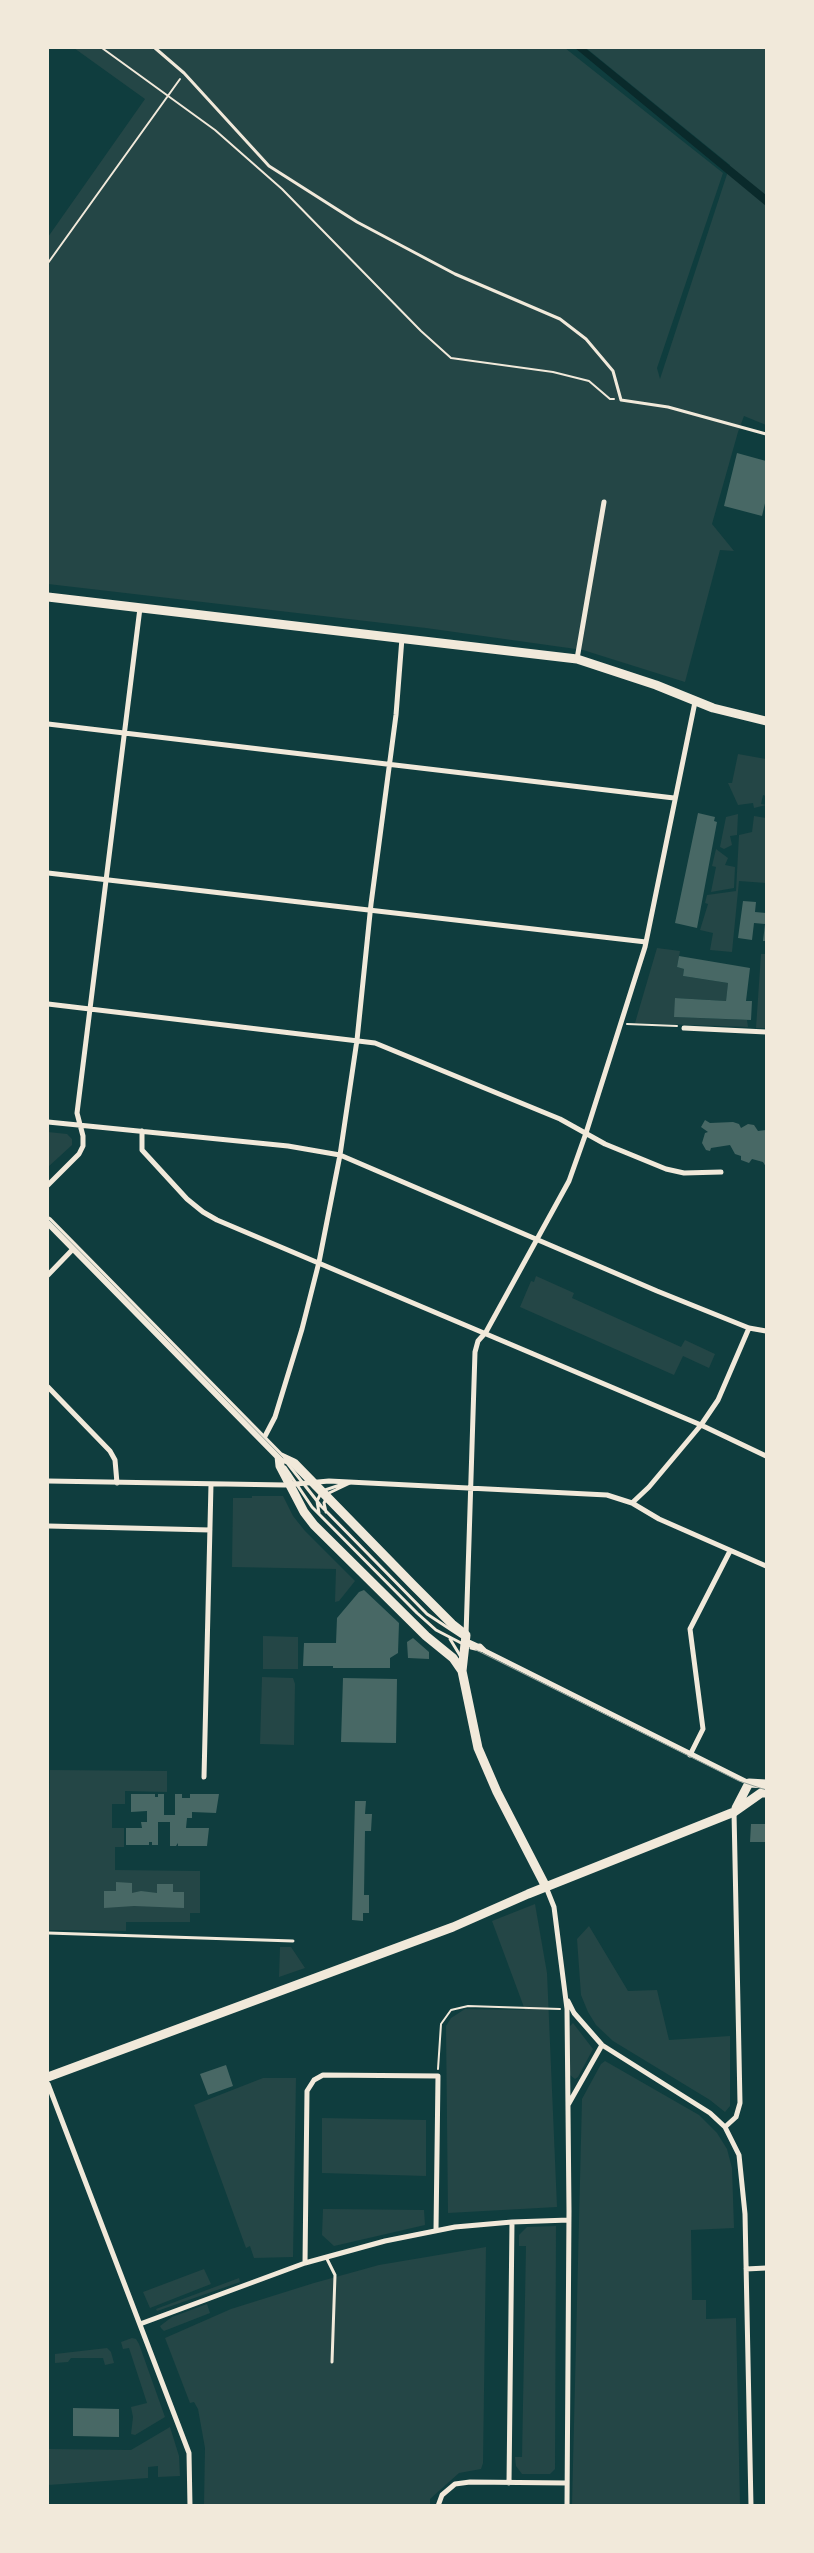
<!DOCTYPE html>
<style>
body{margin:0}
#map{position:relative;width:814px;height:2553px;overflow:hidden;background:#0f3d3e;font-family:Figtree,sans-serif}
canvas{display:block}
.frame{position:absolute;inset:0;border:49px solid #f1e9da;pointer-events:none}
</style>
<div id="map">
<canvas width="814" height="2553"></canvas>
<div class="frame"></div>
</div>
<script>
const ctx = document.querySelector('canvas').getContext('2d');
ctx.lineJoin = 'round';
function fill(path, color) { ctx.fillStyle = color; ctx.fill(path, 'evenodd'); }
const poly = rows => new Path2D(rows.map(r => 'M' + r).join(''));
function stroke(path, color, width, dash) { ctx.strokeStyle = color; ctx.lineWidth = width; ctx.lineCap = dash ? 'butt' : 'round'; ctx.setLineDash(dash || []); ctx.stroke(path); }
fill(poly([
 [74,48,565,48,723,173,657,368,660,379,730,165,586,48,766,48,766,425,744,416,738,432,712,524,734,551,720,550,685,682,583,650,426,628,48,584,48,237,145,99],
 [738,754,766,759,766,796,763,795,761,804,766,805,754,808,753,803,738,805,728,783,732,783],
 [738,814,737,835,730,836,732,845,724,849,720,847,726,817],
 [754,816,766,818,766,883,739,881,732,952,710,950,713,933,700,930,708,904,705,903,707,895,736,891,739,835,752,832],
 [716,849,728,858,725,865,735,867,734,888,711,892,716,867,712,866],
 [657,948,680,951,677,967,684,969,683,976,728,983,726,1001,675,998,675,1017,747,1020,748,1027,635,1023],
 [761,954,766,954,766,1028,756,1028],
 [48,1132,67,1134,72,1139,72,1145,48,1167],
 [536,1276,574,1293,572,1298,681,1347,685,1340,715,1354,709,1368,683,1356,674,1375,520,1307,531,1281,534,1282],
 [252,1496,283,1496,293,1516,305,1531,355,1581,339,1601,335,1602,336,1569,232,1567,233,1498,252,1498],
 [263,1636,298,1637,298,1669,263,1669],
 [262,1677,293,1678,295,1684,294,1745,260,1744],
 [50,1770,167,1771,167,1792,125,1791,125,1804,112,1804,112,1828,124,1828,124,1847,115,1847,115,1870,200,1871,200,1913,190,1913,190,1922,126,1922,126,1931,48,1930],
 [535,1904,547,1973,557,2207,448,2213,446,2026,451,2018,465,2009,525,2010,492,1921],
 [589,1926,628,1991,657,1990,669,2040,730,2036,730,2106,725,2112,710,2100,613,2041,596,2025,588,2012,581,1995,577,1939],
 [280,1947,291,1947,305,1968,279,1977],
 [573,2023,593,2049,578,2077,575,2079,570,2075,570,2026],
 [605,2061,699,2115,717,2133,727,2149,732,2168,734,2228,691,2230,692,2300,706,2300,706,2319,736,2318,740,2505,572,2505,582,2099,601,2064],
 [263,2078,296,2078,293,2257,254,2258,250,2246,246,2248,194,2105],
 [322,2118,426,2120,426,2176,322,2173],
 [323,2209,424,2210,425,2225,334,2246,322,2235],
 [556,2226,555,2469,550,2474,522,2474,516,2466,515,2457,522,2457,526,2246,519,2246,519,2235,527,2227],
 [486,2247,483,2463,481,2469,459,2473,430,2499,430,2505,204,2505,205,2448,198,2409,194,2402,190,2403,165,2338,231,2309,314,2283,379,2265],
 [204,2269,211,2284,150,2308,143,2292],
 [239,2278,240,2282,157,2311,156,2309],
 [207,2304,210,2313,164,2331,161,2328,160,2326,172,2317],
 [132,2338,136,2339,139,2344,165,2417,135,2435,131,2434,133,2417,131,2407,147,2403,129,2348,123,2349,121,2342],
 [107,2348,111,2352,114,2363,105,2365,103,2358,71,2358,68,2362,55,2363,55,2354],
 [170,2427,179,2456,180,2476,158,2477,158,2466,148,2467,148,2478,48,2485,48,2449,131,2450]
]), '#244646');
fill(poly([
 [575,48,585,48,589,51,766,195,766,206]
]), '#0a2a2b');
fill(poly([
 [737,453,766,461,766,499,762,516,724,506],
 [698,813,715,817,714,821,717,822,697,928,675,923],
 [743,901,756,902,755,912,766,913,766,941,763,941,765,924,754,923,752,940,738,938],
 [679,956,750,968,746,1001,752,1001,751,1020,674,1017,675,998,726,1001,728,983,683,976,684,969,677,967],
 [705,1120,710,1123,733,1122,739,1124,741,1128,748,1124,754,1125,758,1131,766,1130,766,1167,763,1162,752,1159,749,1163,741,1160,741,1156,735,1154,730,1145,711,1148,710,1151,706,1150,702,1143,705,1133,708,1132,701,1127],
 [364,1590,399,1623,398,1653,390,1658,390,1668,333,1668,333,1666,303,1666,304,1643,336,1643,337,1618,359,1592],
 [413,1638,429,1652,429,1659,408,1658,407,1642],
 [343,1678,397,1679,396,1743,341,1742],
 [131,1794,155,1794,155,1797,158,1797,158,1794,164,1794,164,1815,175,1815,175,1794,182,1794,182,1798,190,1798,190,1794,219,1794,216,1813,192,1812,192,1818,187,1818,186,1828,209,1828,207,1846,178,1846,178,1843,176,1846,170,1846,170,1822,158,1822,158,1845,152,1845,152,1842,149,1842,149,1845,126,1845,126,1828,142,1828,141,1822,147,1822,147,1811,131,1812],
 [355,1801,366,1801,365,1814,372,1814,371,1831,365,1831,364,1895,369,1895,369,1913,363,1913,363,1921,352,1920],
 [751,1824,766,1824,766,1842,750,1842],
 [116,1882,132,1883,132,1893,141,1891,157,1893,157,1884,173,1884,173,1892,184,1892,184,1908,134,1906,104,1908,104,1891,116,1891],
 [226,2065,233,2086,208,2095,200,2074],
 [73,2408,119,2409,119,2437,73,2436]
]), '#486865');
stroke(poly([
 [102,48,215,130,282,189,421,331,451,358,553,372,589,381,610,399,614,399],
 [48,263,180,79],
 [627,1024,677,1026],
 [438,2069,441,2024,451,2010,468,2006,560,2009]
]), '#f1e9da', 2);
stroke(poly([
 [155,48,184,73,269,166,357,222,455,274,560,319,586,339,613,371,621,400,668,407,766,434],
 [288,1464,321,1506,427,1614,462,1637],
 [285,1467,312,1507,417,1613,436,1630,463,1644],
 [326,1512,324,1503,329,1493,350,1483],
 [319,1513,317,1501,322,1491,343,1484],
 [450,1639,461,1657],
 [467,1640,480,1646],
 [471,1648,484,1651],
 [48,1933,293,1941],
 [326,2257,335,2275,332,2362]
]), '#f1e9da', 3);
stroke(poly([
 [577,659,604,502],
 [48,724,674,798],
 [48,873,646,942],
 [48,1004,375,1043,560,1119,605,1144,666,1169,684,1173,721,1172],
 [684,1028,766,1032],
 [48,1122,288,1146,340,1155,657,1291,749,1328,766,1331],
 [142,1131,142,1150,187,1199,203,1212,217,1220,701,1425,766,1456],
 [48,1185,79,1154,83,1146,83,1136,77,1113,140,608],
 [48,1275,74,1248],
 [48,1387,110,1451,115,1460,117,1483],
 [263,1440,275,1417,302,1329,319,1262,340,1155,357,1040,371,904,396,715,402,638],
 [48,1481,285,1485,329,1481,607,1495,632,1503,659,1519,766,1566],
 [632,1503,649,1487,701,1425,718,1400,749,1328],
 [48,1526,210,1530],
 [466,1635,475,1352,478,1341,486,1332,569,1181,586,1133,645,947,695,702],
 [466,1643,475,1647,480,1646,485,1651,749,1783],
 [690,1755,703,1729,690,1629,730,1551],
 [204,1777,211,1484],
 [546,1887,554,1907,567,2009,569,2211,567,2506],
 [568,2001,574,2013,602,2045,710,2113,725,2127,739,2155,745,2214,751,2506],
 [48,2084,189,2453,190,2506],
 [568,2105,602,2045],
 [725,2127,736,2117,740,2103,734,1812],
 [305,2263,307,2091,314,2080,323,2075,438,2076,436,2230],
 [746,2269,766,2268],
 [140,2324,305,2263,385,2241,455,2227,512,2222,569,2220],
 [509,2483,512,2222],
 [438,2506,442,2495,455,2484,470,2482,567,2483]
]), '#f1e9da', 5);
stroke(poly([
 [48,597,577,659,656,685,713,708,766,721],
 [48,1221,279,1456,294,1463,412,1584,452,1624,466,1635,462,1671,478,1748,497,1792,546,1887],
 [279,1456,280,1466,304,1512,314,1525,426,1636,453,1658,462,1671],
 [736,1808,749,1783,766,1784],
 [48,2077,453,1927,528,1894,734,1812,761,1793,766,1793]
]), '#f1e9da', 9);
stroke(poly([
 [48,1219,283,1458],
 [476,1650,739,1781,766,1790]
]), '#97a49c', 1);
</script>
